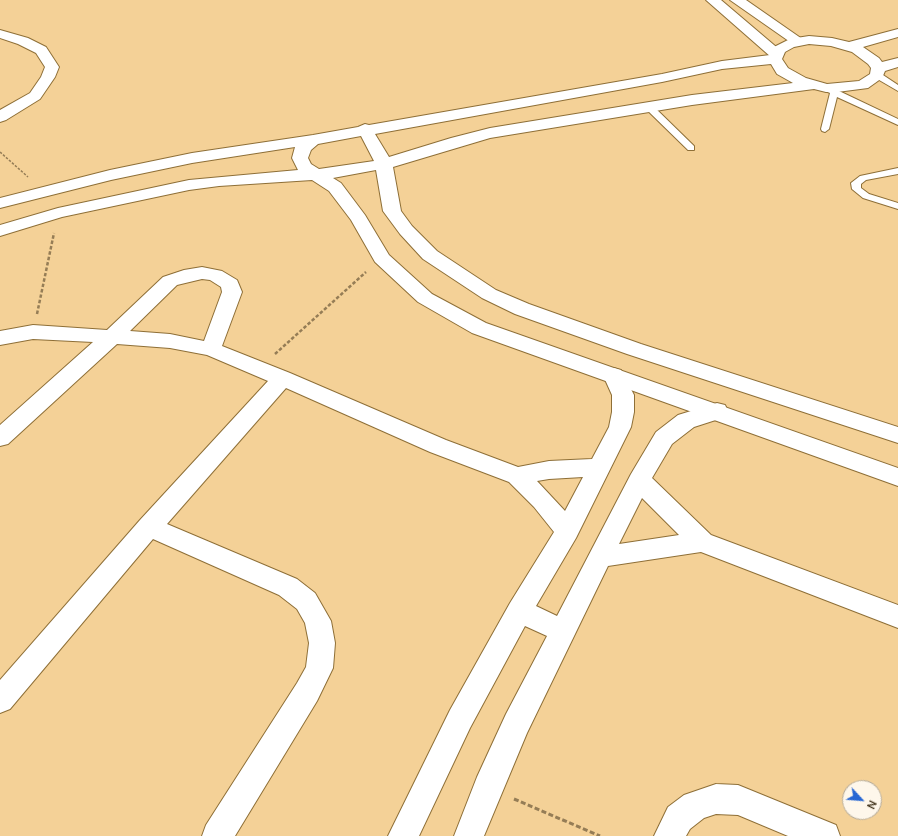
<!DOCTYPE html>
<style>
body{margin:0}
#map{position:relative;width:898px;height:836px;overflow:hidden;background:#f4d197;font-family:Manrope,sans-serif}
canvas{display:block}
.north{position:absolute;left:842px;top:780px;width:40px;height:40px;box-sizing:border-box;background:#fef7eb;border:1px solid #b4aa99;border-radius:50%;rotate:116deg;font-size:11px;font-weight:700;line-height:16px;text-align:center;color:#44361f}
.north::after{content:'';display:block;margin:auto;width:14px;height:18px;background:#2666d3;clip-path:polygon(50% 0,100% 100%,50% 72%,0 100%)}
</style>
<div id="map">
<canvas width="898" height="836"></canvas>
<div class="north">N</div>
</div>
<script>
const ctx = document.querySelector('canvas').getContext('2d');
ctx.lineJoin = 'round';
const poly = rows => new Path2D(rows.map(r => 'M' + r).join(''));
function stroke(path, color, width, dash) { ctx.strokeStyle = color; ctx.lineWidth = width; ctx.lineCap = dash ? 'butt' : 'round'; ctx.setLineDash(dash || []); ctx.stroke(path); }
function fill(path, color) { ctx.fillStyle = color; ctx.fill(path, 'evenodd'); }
const service = poly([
 [874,73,880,73,898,85,898,91,874,77,874,73],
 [823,86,838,88,839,91,898,119,898,125,837,97,829,129,825,132,822,131,821,129,830,93,823,90,823,86],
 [649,104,652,105,694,146,694,150,688,150,646,109,645,107,649,104],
 [898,168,898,174,866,180,861,184,861,188,869,194,898,203,898,209,863,198,852,189,851,183,860,176,898,168]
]);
const minor = poly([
 [706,0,721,0,781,51,783,54,781,57,771,57,706,0],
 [730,0,746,0,805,41,803,44,793,44,730,0],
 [0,30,28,38,46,47,59,67,55,77,40,99,6,120,0,122,0,110,30,93,41,77,45,67,36,53,18,44,0,38,0,30],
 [202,267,222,271,237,280,242,292,222,346,290,373,446,440,518,467,549,461,592,459,609,427,612,412,612,395,603,375,607,370,614,368,621,370,634,395,634,412,631,427,576,538,536,606,557,616,631,474,656,432,678,415,717,403,725,405,728,411,725,417,694,427,672,444,652,478,711,535,898,605,898,628,701,552,608,566,527,733,484,836,454,836,477,777,506,714,547,636,525,626,470,728,419,836,388,836,450,710,510,603,554,532,534,507,509,482,430,452,286,388,167,524,297,579,315,593,331,621,335,643,333,668,317,701,235,836,202,836,206,825,297,683,306,667,309,643,305,623,297,609,279,595,153,539,10,709,0,713,0,680,140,520,268,381,207,355,170,348,117,344,8,444,0,446,0,425,93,342,33,339,0,345,0,331,33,325,107,330,163,277,184,270,202,267],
 [202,279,210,280,221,287,222,292,204,341,170,334,130,331,177,285,202,279],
 [583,477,565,511,537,481,549,479,583,477],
 [642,498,679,535,619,544,642,498],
 [716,784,738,785,836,825,840,836,788,836,738,815,716,814,704,818,690,829,686,836,654,836,668,807,684,795,716,784]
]);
const tertiary = poly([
 [898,29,898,37,863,47,879,58,882,62,898,58,898,67,885,71,882,78,868,88,837,92,826,92,814,89,692,105,490,138,393,167,401,211,412,226,437,251,496,290,529,304,641,344,898,427,898,443,627,354,515,314,482,298,423,259,400,234,383,211,376,170,333,178,341,183,365,215,389,255,432,294,486,323,898,468,898,486,472,333,418,302,375,262,351,220,329,191,312,180,219,186,189,190,62,217,0,236,0,225,58,208,189,180,298,170,292,158,295,147,192,163,111,180,0,208,0,198,110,170,192,153,313,135,358,127,365,124,369,125,662,74,722,61,770,55,774,47,790,39,809,36,832,38,849,42,898,29],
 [809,44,831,46,852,52,868,64,871,68,870,74,859,81,827,84,806,78,788,68,782,59,785,52,794,47,809,44],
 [771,64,777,74,793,83,692,95,490,128,451,138,389,157,375,134,662,82,722,69,771,64],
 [361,136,374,161,319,169,311,164,308,158,311,150,318,144,361,136]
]);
stroke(service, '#8e6f37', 2);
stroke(minor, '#8e6f37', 2);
stroke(tertiary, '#8e6f37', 2);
stroke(poly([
 [0,152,28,177]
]), '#957d56', 1.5, [2.5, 1.5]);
stroke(poly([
 [37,314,54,233],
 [275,354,366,272]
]), '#957d56', 2.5, [3.5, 2]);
stroke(poly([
 [514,799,600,836]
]), '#957d56', 3, [5, 2.5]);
fill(service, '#fff');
fill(minor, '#fff');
fill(tertiary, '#fff');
</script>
